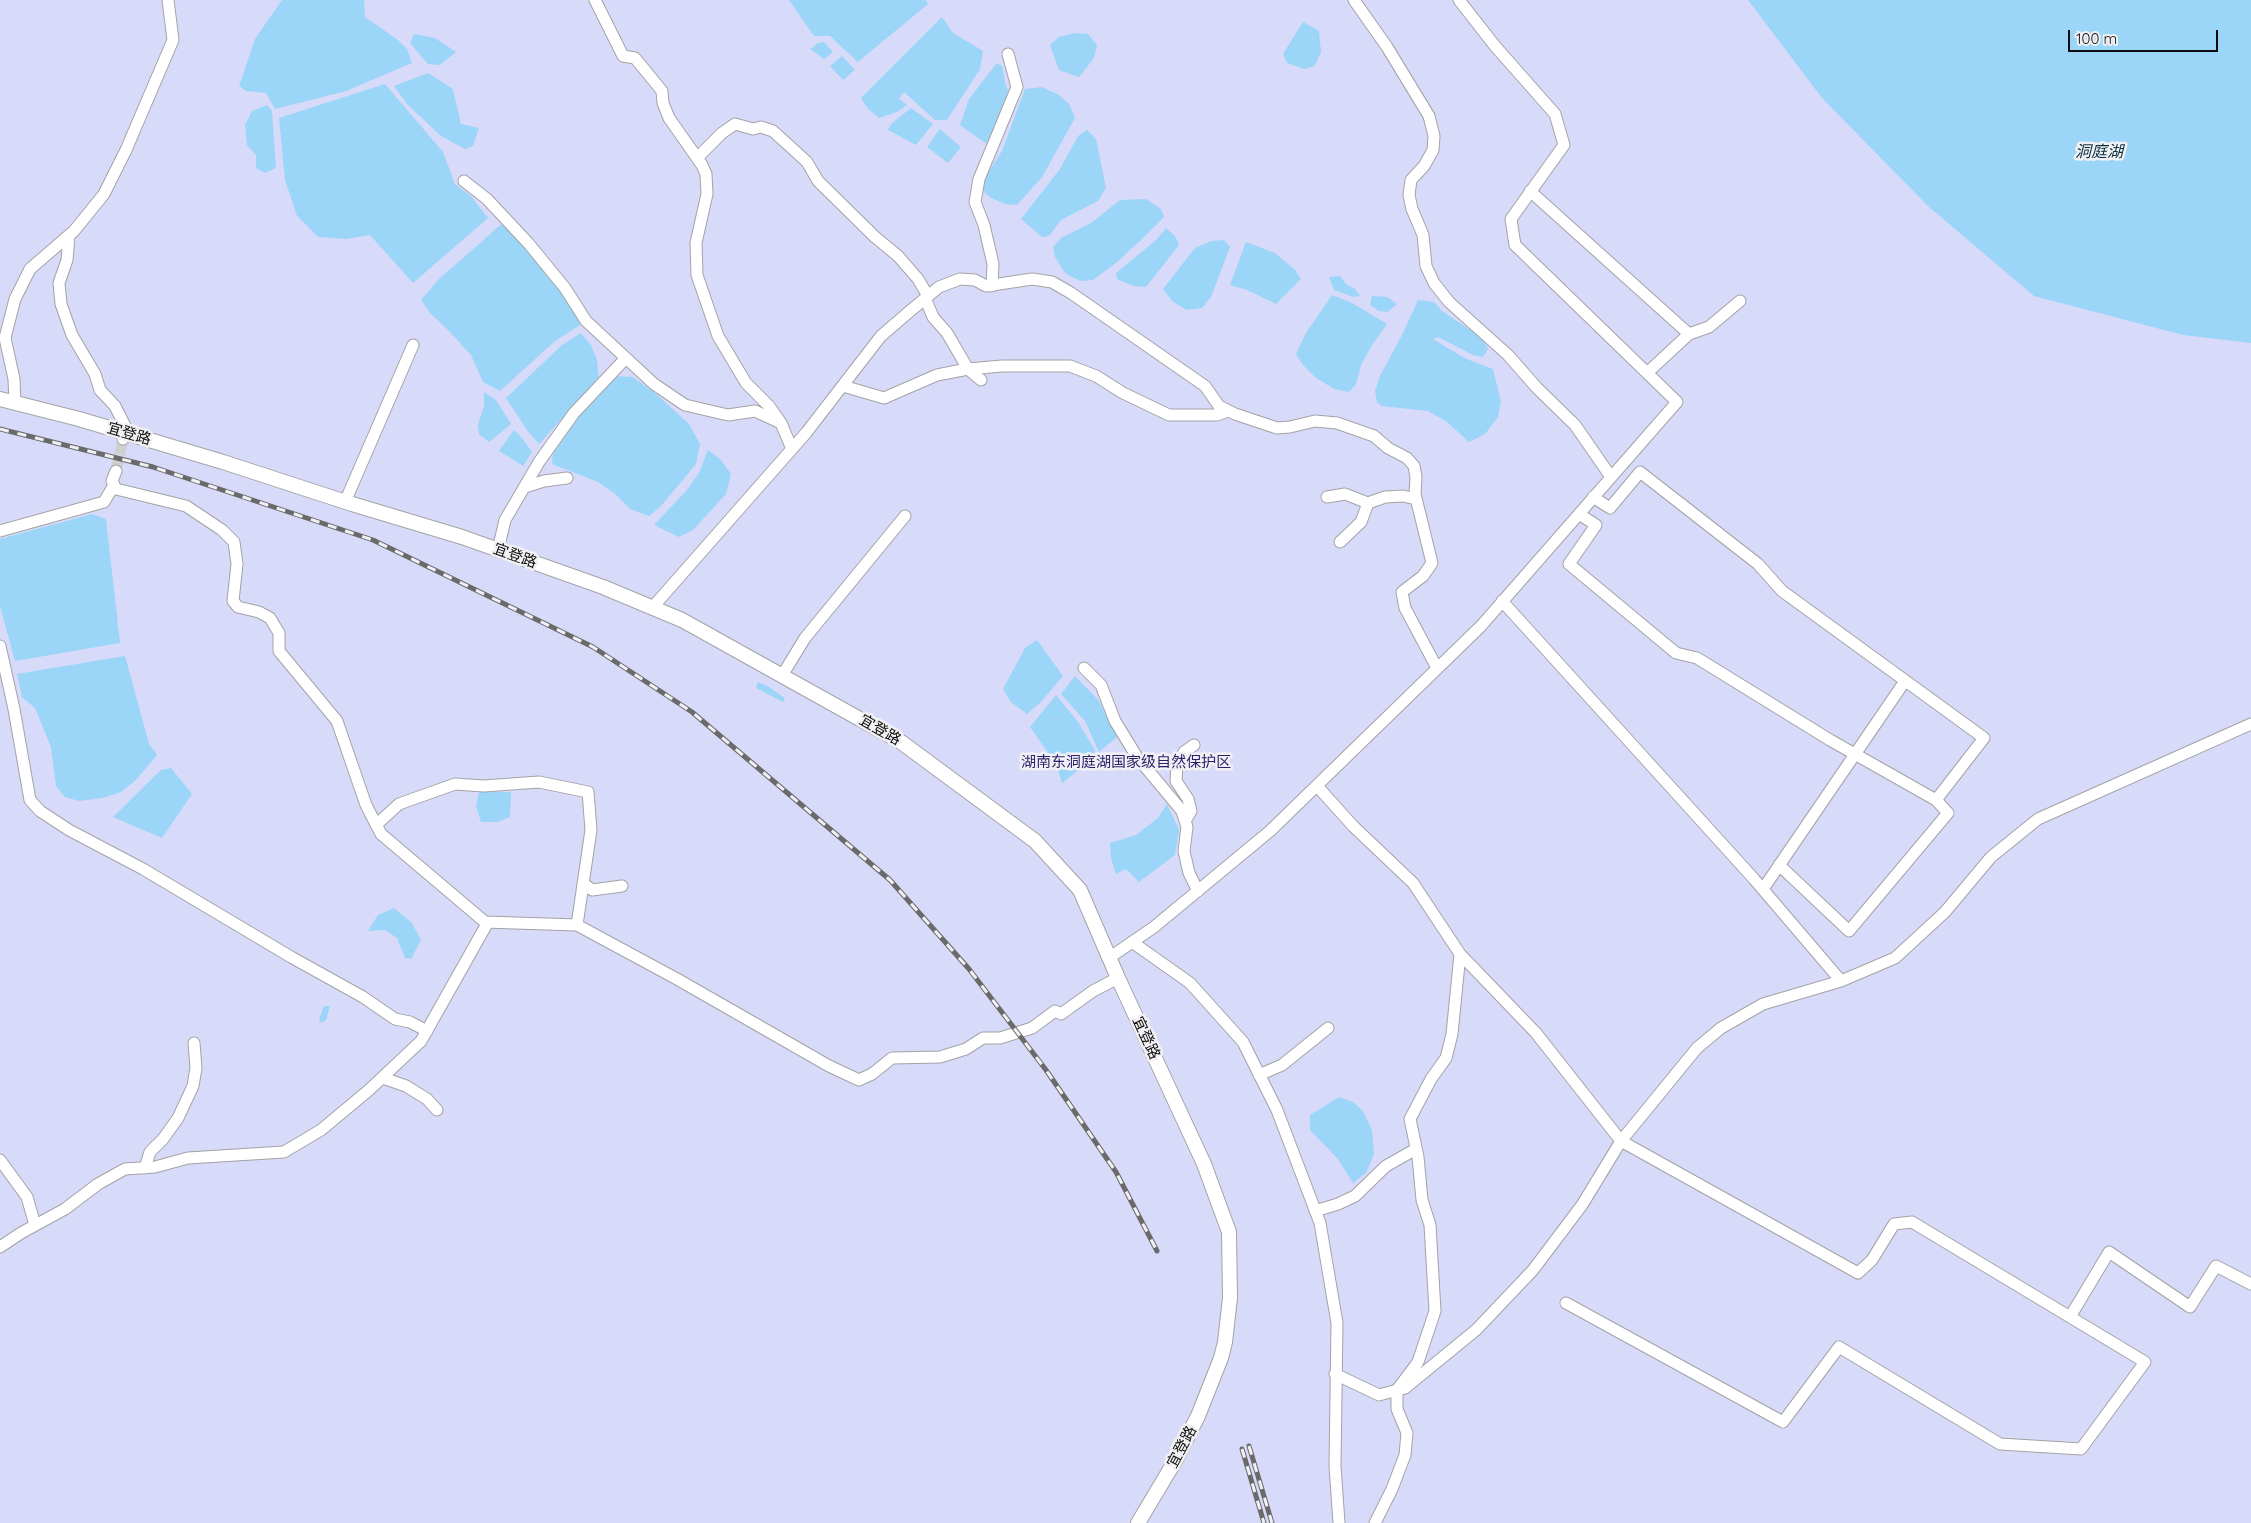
<!DOCTYPE html>
<meta charset="utf-8">
<style>
body{margin:0}
#map{position:relative;width:2251px;height:1523px;overflow:hidden;background:#f1f1f4;font-family:Quicksand,sans-serif}
canvas{display:block}
.scale{position:absolute;left:2068px;top:30px;width:150px;height:22px;box-sizing:border-box;border:2px solid #0d0d0d;border-top:0;padding-left:6px;font-size:15px;line-height:18px;white-space:nowrap;color:#0d0d0d;-webkit-text-stroke:4px #f1f1f4;paint-order:stroke}
</style>
<div id="map">
<canvas width="2251" height="1523"></canvas>
<div class="scale">100 m</div>
</div>
<script>
const ctx = document.querySelector('canvas').getContext('2d');
ctx.lineJoin = 'round';
function fill(path, color) { ctx.fillStyle = color; ctx.fill(path, 'evenodd'); }
const poly = rows => new Path2D(rows.map(r => 'M' + r).join(''));
function stroke(path, color, width, dash) { ctx.strokeStyle = color; ctx.lineWidth = width; ctx.lineCap = dash ? 'butt' : 'round'; ctx.setLineDash(dash || []); ctx.stroke(path); }
function drawText(font, color, halo, rows, align = 'center') {
  ctx.font = font + ' Quicksand,"Noto Sans SC",sans-serif'; ctx.lineWidth = 5; ctx.setLineDash([]); ctx.textBaseline = 'middle'; ctx.strokeStyle = halo; ctx.fillStyle = color; for (const [text, x, y, turn = 0] of rows) {
    ctx.save(); ctx.translate(x, y); ctx.rotate((+turn || 0) * Math.PI / 180); ctx.textAlign = isNaN(turn) ? turn : align; if (halo) ctx.strokeText(text, 0, 0); ctx.fillText(text, 0, 0); ctx.restore();
  }
}
fill(poly([
 [0,0,2251,0,2251,1523,0,1523]
]), '#d8dafa');
fill(poly([
 [282,0,364,0,365,17,398,40,407,49,412,63,346,91,275,109,266,93,246,91,239,86,255,39],
 [789,0,926,0,928,4,858,62,830,36,814,36],
 [1748,0,2251,0,2251,343,2183,335,2034,296,1929,207,1822,98],
 [942,17,953,33,983,51,980,69,947,120,935,120,904,92,899,99,907,105,897,112,879,118,868,109,861,98],
 [1303,22,1319,31,1321,52,1315,66,1304,69,1287,63,1283,54],
 [1075,33,1088,34,1097,45,1094,58,1079,77,1059,70,1050,45,1059,37],
 [414,34,435,38,456,52,440,65,428,64,410,43],
 [824,42,833,52,824,59,810,49,818,43],
 [842,56,855,70,843,80,830,66],
 [997,63,1002,66,1005,82,1008,91,988,145,960,125,969,99],
 [428,73,453,89,461,124,479,128,473,146,465,149,441,136,407,104,394,86],
 [385,84,443,152,455,184,471,196,488,218,413,283,370,235,346,239,318,237,297,216,285,180,279,118],
 [1042,87,1059,95,1069,104,1075,118,1042,177,1017,205,1005,204,991,198,981,189,989,171,1002,151,1025,89],
 [267,105,272,111,276,168,265,173,256,168,256,155,247,145,245,125,252,111],
 [911,108,933,124,916,145,888,130,891,124],
 [940,129,961,147,948,163,927,147],
 [1087,130,1096,139,1106,188,1098,201,1061,220,1049,236,1042,237,1021,219,1060,169,1078,136],
 [1146,199,1161,209,1164,217,1143,238,1116,263,1093,280,1080,281,1065,273,1055,257,1053,247,1061,238,1091,223,1120,200],
 [504,222,520,238,547,277,573,305,580,325,555,341,500,391,483,382,471,355,449,331,430,313,421,300,439,279],
 [1166,228,1175,236,1179,245,1146,287,1133,286,1117,279,1116,273,1156,240],
 [1224,240,1230,247,1211,297,1202,308,1187,310,1172,301,1163,289,1195,248,1212,241],
 [1246,242,1275,253,1295,270,1301,279,1276,304,1247,290,1230,285],
 [1340,276,1346,284,1355,289,1360,296,1353,297,1334,290,1329,277],
 [1332,295,1352,303,1387,324,1372,345,1361,365,1356,384,1349,392,1334,389,1315,377,1303,365,1296,354,1306,333],
 [1372,296,1387,297,1397,304,1387,312,1379,311,1370,305],
 [1418,300,1434,302,1442,311,1482,338,1488,349,1483,357,1473,355,1438,337,1433,339,1464,358,1493,369,1501,401,1498,417,1485,434,1469,442,1447,422,1428,411,1381,406,1377,402,1375,391,1380,376,1403,333],
 [581,333,591,345,597,360,599,378,539,444,527,430,506,398,562,345],
 [614,376,633,377,656,394,689,424,700,444,696,464,661,506,649,516,630,509,614,493,598,482,552,464,553,449,600,389],
 [484,392,496,400,511,424,489,442,479,434,478,425,484,406],
 [514,430,522,438,532,452,523,466,499,451],
 [708,450,721,460,731,474,726,494,693,530,679,537,654,525,686,491,699,473],
 [92,514,106,519,120,643,15,661,0,606,0,539],
 [1037,640,1063,676,1041,702,1027,714,1011,702,1003,689,1025,648],
 [125,656,149,744,157,755,136,780,121,792,103,798,79,801,65,797,56,786,51,747,35,708,22,697,17,674],
 [1075,676,1099,701,1117,737,1099,752,1085,721,1061,694],
 [758,682,769,687,785,698,783,702,756,688],
 [1056,695,1078,722,1095,750,1091,760,1062,783,1056,764,1030,727],
 [171,768,192,794,162,838,113,817,161,770],
 [479,792,511,792,510,817,498,822,481,822,476,806],
 [1167,804,1179,830,1175,855,1139,882,1126,869,1116,874,1111,858,1110,843,1136,835,1158,818],
 [394,908,412,923,421,940,411,959,405,958,397,938,385,930,368,931,378,915],
 [324,1006,330,1006,326,1020,321,1023,319,1019],
 [1339,1097,1353,1102,1363,1111,1372,1130,1374,1154,1366,1173,1353,1183,1338,1159,1310,1130,1310,1115]
]), '#9bd5f8');
stroke(poly([
 [116,471,123,439]
]), '#cfcfd1', 11, [11, 5.5]);
const minor = poly([
 [595,0,623,56,635,58,662,91,663,103,669,118,702,165,706,174,707,194,696,243,697,275,718,336,746,383,769,406,781,423,792,449],
 [1354,0,1387,47,1429,116,1434,136,1433,150,1424,166,1411,180,1409,195,1412,209,1423,235,1426,266,1434,283,1449,302,1508,355,1537,388,1575,425,1611,477],
 [697,158,722,133,735,124,753,129,761,127,773,131,807,162,818,181,875,237,898,256,918,279,928,296],
 [464,181,487,199,529,244,565,288,586,321,654,384,685,405,728,415,755,411,779,422],
 [1530,191,1689,334,1647,373],
 [69,236,67,260,59,283,61,304,72,335,95,374,100,390,115,406,125,426,123,439],
 [992,286,993,264,984,225,975,202,979,179,1017,87,1008,54],
 [925,298,933,317,947,333,968,369,981,380],
 [1689,334,1709,327,1740,301],
 [843,386,884,398,937,375,968,369,1002,366,1070,366,1096,376,1123,393,1169,415,1217,415,1228,411],
 [15,403,14,379,5,338,15,299,30,269,74,231,104,194,126,150,173,40,168,0],
 [116,471,112,481,116,489,186,506,222,530,234,542,237,564,233,601,238,607,259,612,270,618,279,633,279,651,337,721,366,805,381,834,485,922,577,925,677,979,829,1066,859,1080,872,1074,892,1058,940,1057,966,1049,983,1038,1000,1038,1032,1028,1055,1011,1061,1014,1093,991,1118,978],
 [525,487,544,481,567,478],
 [1327,497,1345,494,1368,503,1385,497,1403,496,1416,499],
 [345,502,413,345],
 [1579,514,1596,525,1569,564,1676,653,1697,658,1830,740,1936,800,1984,738,1782,591,1758,564,1640,472,1610,508,1593,497],
 [0,531,104,502,114,485],
 [1340,542,1361,522,1368,503],
 [498,550,505,520,539,462,574,413,626,358],
 [1502,601,1754,879,1841,981,1895,958,1945,912,1991,857,2038,819,2251,724],
 [652,608,806,433,881,336,910,311,939,287,960,279,975,280,986,286,1032,279,1052,282,1071,293,1205,386,1219,406,1235,414,1277,428,1290,427,1315,421,1337,423,1374,436,1388,448,1407,458,1414,466,1416,477,1415,494,1432,563,1423,576,1402,592,1405,608,1437,668],
 [0,646,14,709,30,800,40,811,69,830,143,869,291,957,363,997,395,1019,410,1022,427,1031],
 [1084,668,1101,685,1115,721,1137,757,1182,811,1187,827,1184,851,1189,873,1198,891],
 [783,674,805,638,905,516],
 [1317,786,1353,826,1413,883,1460,954,1536,1033,1621,1141,1858,1273,1872,1260,1894,1224,1912,1222,2145,1362,2081,1449,2000,1444,1839,1347,1783,1422,1566,1303],
 [1185,821,1191,811,1188,799,1176,781,1177,765,1184,752,1194,745],
 [376,825,399,804,455,784,484,786,539,782,588,792,591,830,577,925],
 [1779,865,1849,931,1948,813,1936,800],
 [583,883,592,890,622,886],
 [1763,889,1905,681],
 [1132,942,1190,983,1243,1042,1277,1110,1320,1223,1337,1323,1335,1466,1339,1523],
 [1109,958,1154,927,1270,831,1481,626,1677,402,1515,245,1511,219,1564,145,1555,114,1495,46,1459,0],
 [1259,1075,1282,1065,1328,1028],
 [383,1078,406,1086,427,1099,437,1110],
 [0,1160,27,1197,35,1225],
 [145,1168,150,1152,163,1139,178,1118,193,1086,196,1068,194,1043],
 [1315,1211,1338,1204,1355,1196,1386,1166,1416,1149],
 [0,1247,21,1233,65,1209,98,1184,125,1169,155,1167,188,1158,284,1152,321,1130,369,1090,421,1041,488,922],
 [2070,1317,2109,1252,2190,1307,2216,1266,2251,1284],
 [1335,1374,1379,1395,1405,1388,1476,1330,1533,1270,1582,1205,1621,1141,1697,1048,1721,1028,1763,1004,1841,981],
 [1375,1523,1392,1489,1405,1455,1407,1433,1397,1409,1397,1390,1418,1362,1435,1311,1430,1225,1422,1200,1418,1157,1410,1119,1431,1079,1446,1058,1452,1034,1460,954]
]);
const tertiary = poly([
 [0,399,79,419,223,462,352,504,462,537,603,587,682,620,901,742,1035,841,1080,890,1118,978,1204,1164,1229,1232,1230,1298,1225,1342,1221,1358,1198,1416,1175,1461,1138,1523]
]);
stroke(minor, '#a3a3a5', 13);
stroke(tertiary, '#a3a3a5', 16);
stroke(minor, '#fff', 11);
stroke(tertiary, '#fff', 14);
const rail = poly([
 [0,429,153,467,373,540,593,647,692,712,890,880,969,969,1046,1070,1116,1172,1157,1251],
 [1249,1446,1272,1523],
 [1242,1449,1264,1523]
]);
stroke(rail, '#6a6a6b', 5);
stroke(rail, '#f1f1f4', 3, [9]);
drawText('15px', '#0d0d0d', '#f1f1f4', [
 ["宜登路",129,434,16],
 ["宜登路",515,556,20],
 ["宜登路",880,730,30],
 ["宜登路",1146,1038,65],
 ["宜登路",1182,1447,-62]
]);
drawText('15px', '#2b1f6b', '#f1f1f4', [
 ["湖南东洞庭湖国家级自然保护区",1126,762]
]);
drawText('italic 16px', '#0b2e3f', '#f1f1f4', [
 ["洞庭湖",2099,152]
]);
</script>
